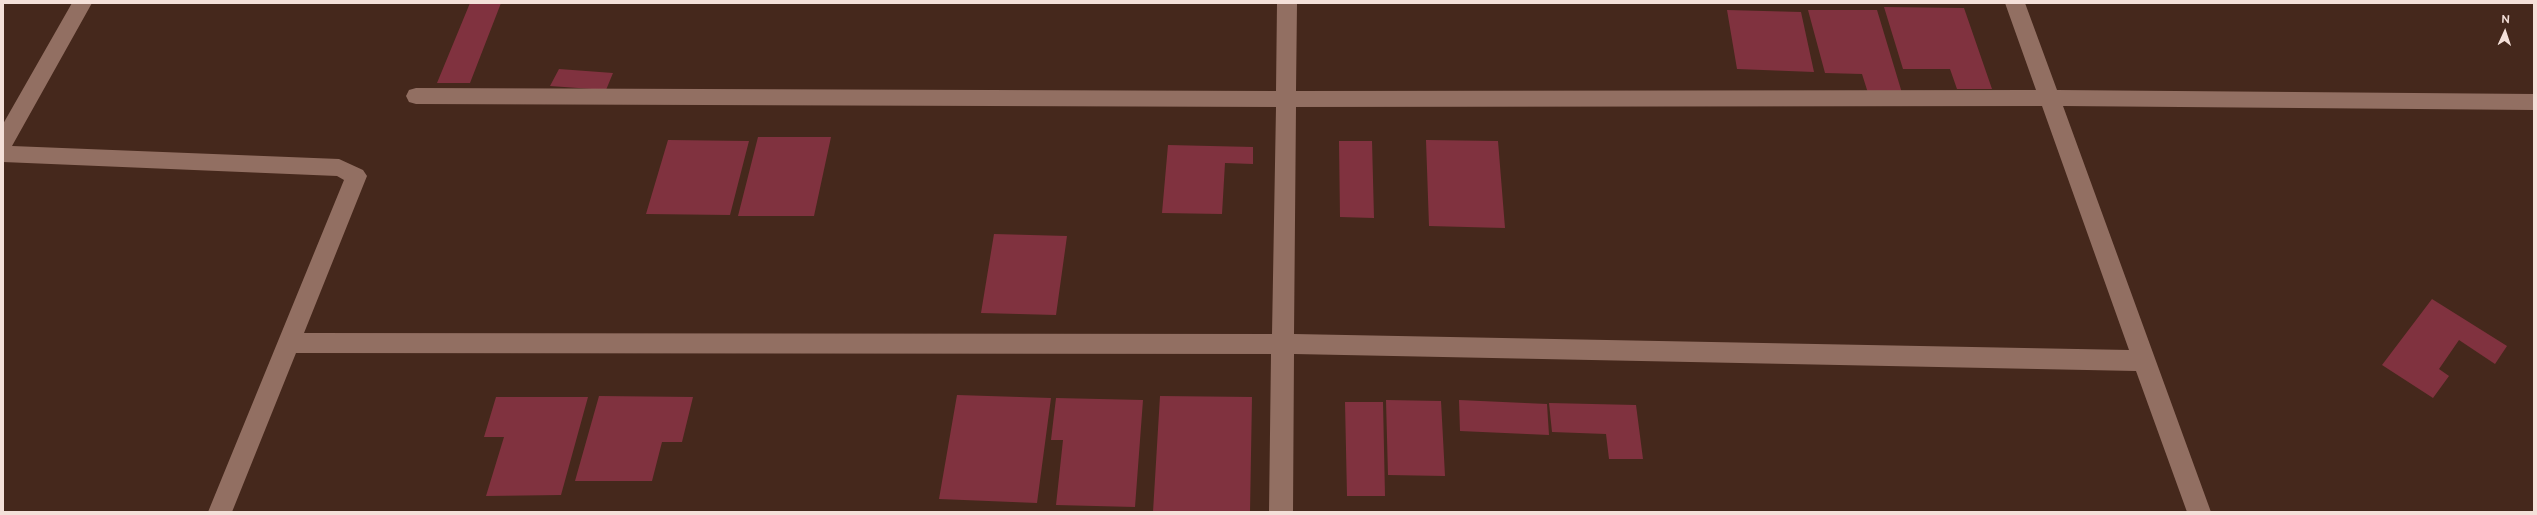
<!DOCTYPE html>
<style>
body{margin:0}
#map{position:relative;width:2537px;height:515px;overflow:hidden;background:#45281c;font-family:Raleway,sans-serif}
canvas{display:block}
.frame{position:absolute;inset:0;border:4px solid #f4e0d9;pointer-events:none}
.north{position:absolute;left:2485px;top:12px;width:40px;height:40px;-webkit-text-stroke:3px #45281c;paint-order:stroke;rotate:3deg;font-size:11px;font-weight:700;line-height:16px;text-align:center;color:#f4e0d9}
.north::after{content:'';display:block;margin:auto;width:14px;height:18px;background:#f4e0d9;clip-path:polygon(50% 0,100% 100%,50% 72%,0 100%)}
</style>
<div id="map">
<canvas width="2537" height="515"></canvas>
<div class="frame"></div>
<div class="north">N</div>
</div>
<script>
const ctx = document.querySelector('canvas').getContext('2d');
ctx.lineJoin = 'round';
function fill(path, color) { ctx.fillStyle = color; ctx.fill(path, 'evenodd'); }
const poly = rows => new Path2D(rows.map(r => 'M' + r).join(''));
fill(poly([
 [470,3,501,3,470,83,437,83],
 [1884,7,1964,8,1992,89,1957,89,1950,69,1903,69],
 [1727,10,1801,12,1814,72,1737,69],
 [1808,10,1877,10,1902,93,1868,93,1862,74,1825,73],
 [559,69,613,73,606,90,550,86],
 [758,137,831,137,814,216,738,216],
 [668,140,749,141,730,215,646,214],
 [1426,140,1498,141,1505,228,1429,226],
 [1339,141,1372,141,1374,218,1340,217],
 [1168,145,1253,147,1253,164,1225,163,1222,214,1162,213],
 [994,234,1067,236,1056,315,981,313],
 [2432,299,2507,346,2495,364,2459,340,2439,369,2449,376,2433,398,2382,365],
 [957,395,1051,398,1037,503,939,499],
 [599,396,693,397,682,442,662,442,652,481,575,481],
 [1160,396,1252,397,1250,512,1153,512],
 [496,397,588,397,561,495,486,496,504,437,484,437],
 [1056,398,1143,400,1135,507,1056,505,1063,440,1051,440],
 [1386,400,1441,401,1445,476,1388,475],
 [1459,400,1547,404,1549,435,1460,431],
 [1345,402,1383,402,1385,496,1347,496],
 [1549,403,1636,405,1643,459,1609,459,1606,434,1552,432]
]), '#80323f');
fill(poly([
 [72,3,92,3,12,146,339,159,363,170,367,176,304,333,1272,334,1276,107,416,104,409,102,406,96,409,90,416,88,1276,91,1277,3,1297,3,1296,91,2036,90,2005,3,2025,3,2057,90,2534,94,2534,110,2063,106,2211,512,2187,512,2136,371,1294,354,1293,512,1269,512,1271,354,296,353,232,512,208,512,344,180,337,176,3,162,3,124,72,3],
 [2042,106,2129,350,1294,334,1296,107,2042,106]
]), '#926f62');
</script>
